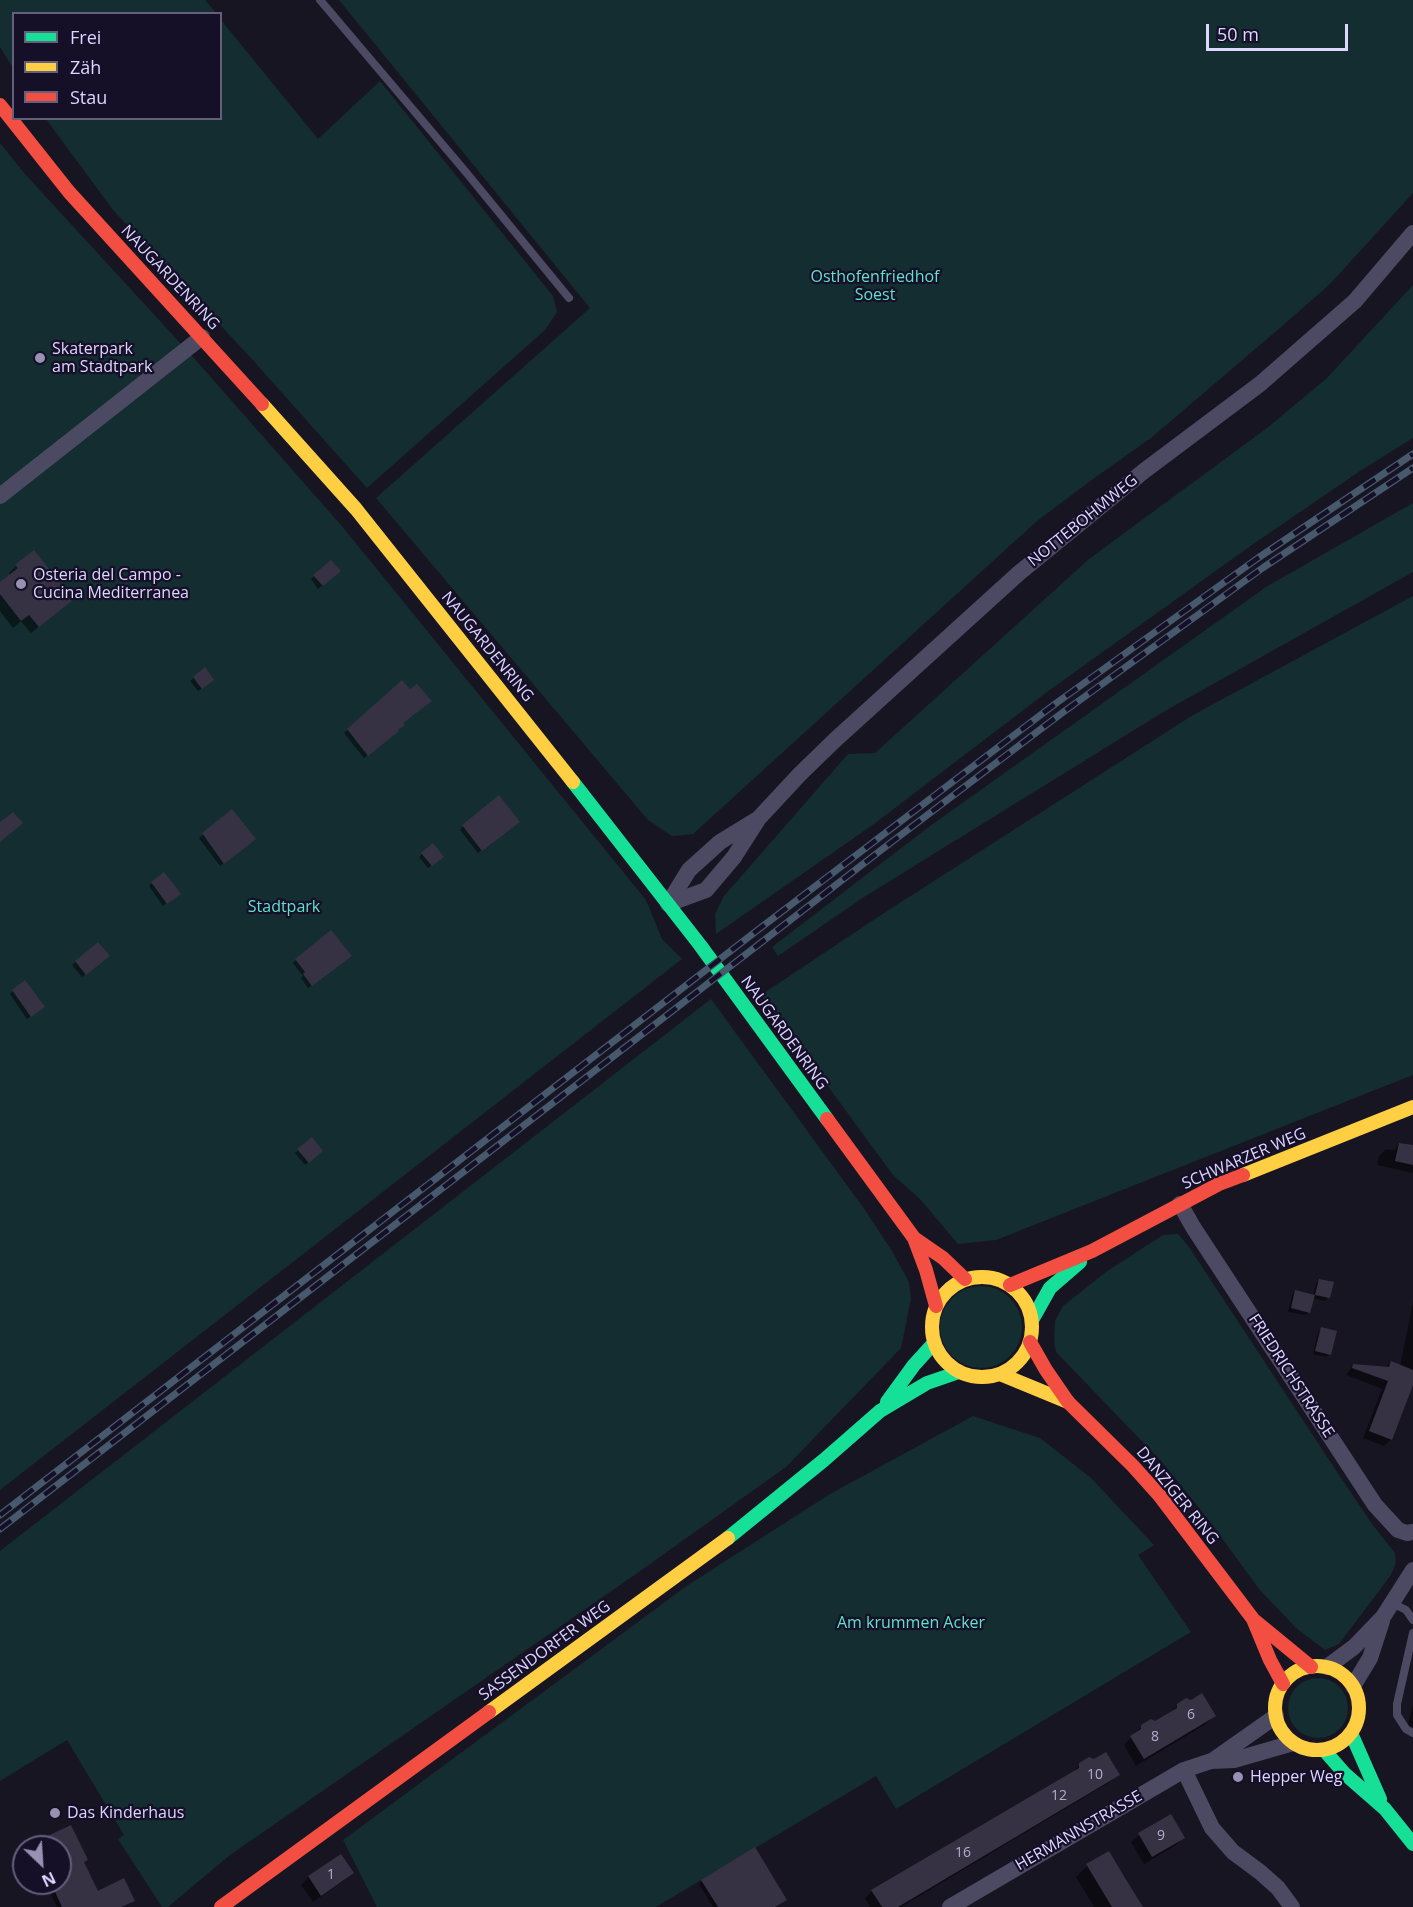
<!DOCTYPE html>
<meta charset="utf-8">
<style>
body{margin:0}
#map{position:relative;width:1413px;height:1907px;overflow:hidden;background:#181522;font-family:"Open Sans",sans-serif}
canvas{display:block}
.legend{position:absolute;left:12px;top:12px;width:210px;height:108px;box-sizing:border-box;background:#150f28;border:2px solid #655f7e;margin:0;padding:8px 10px;list-style:none;font-size:18px;color:#ddd6ff}
.legend li{display:flex;align-items:center;gap:12px;height:30px}
.legend b{width:30px;border:2px solid #655f7e}
.north{position:absolute;left:12px;top:1835px;width:60px;height:60px;box-sizing:border-box;background:#150f28;border:2px solid #655f7e;border-radius:50%;rotate:155deg;font-size:16px;font-weight:700;line-height:24px;text-align:center;color:#ddd6ff}
.north::after{content:'';display:block;margin:auto;width:21px;height:27px;background:#9892b2;clip-path:polygon(50% 0,100% 100%,50% 72%,0 100%)}
.scale{position:absolute;left:1206px;top:24px;width:142px;height:27px;box-sizing:border-box;border:3px solid #ddd6ff;border-top:0;padding-left:8px;font-size:18px;line-height:21px;white-space:nowrap;color:#ddd6ff;-webkit-text-stroke:4px #150f28;paint-order:stroke}
</style>
<div id="map">
<canvas width="1413" height="1907"></canvas>
<ul class="legend">
<li><b style="height:8px;background:#16e098"></b>Frei</li>
<li><b style="height:8px;background:#ffcf43"></b>Zäh</li>
<li><b style="height:8px;background:#f24e42"></b>Stau</li>
</ul>
<div class="north">N</div>
<div class="scale">50 m</div>
</div>
<script>
const ctx = document.querySelector('canvas').getContext('2d');
ctx.lineJoin = 'round';
function fill(path, color) { ctx.fillStyle = color; ctx.fill(path, 'evenodd'); }
const poly = rows => new Path2D(rows.map(r => 'M' + r).join(''));
function stroke(path, color, width, dash) { ctx.strokeStyle = color; ctx.lineWidth = width; ctx.lineCap = dash ? 'butt' : 'round'; ctx.setLineDash(dash || []); ctx.stroke(path); }
function drawText(font, color, halo, rows, align = 'center') {
  ctx.font = font + ' "Open Sans",sans-serif'; ctx.lineWidth = 4.5; ctx.setLineDash([]); ctx.textBaseline = 'middle'; ctx.strokeStyle = halo; ctx.fillStyle = color; for (const [text, x, y, turn = 0] of rows) {
    ctx.save(); ctx.translate(x, y); ctx.rotate((+turn || 0) * Math.PI / 180); ctx.textAlign = isNaN(turn) ? turn : align; if (halo) ctx.strokeText(text, 0, 0); ctx.fillText(text, 0, 0); ctx.restore();
  }
}
fill(poly([
 [0,0,205,0,216,13,14,14,13,68,0,47],
 [339,0,1413,0,1413,193,1330,284,1281,327,1151,438,1093,479,1037,521,693,834,672,836,648,820,376,498,590,308],
 [221,20,318,139,380,81,553,296,557,312,545,330,367,488,250,357,113,210,46,119,220,118],
 [0,143,25,174,193,357,341,525,646,900,662,939,682,959,0,1490],
 [1413,285,1413,438,1360,471,1249,547,1047,692,874,824,716,934,715,914,724,896,848,754,875,753,1089,559,1267,428,1327,378],
 [1413,503,1413,572,1165,711,864,897,778,956,772,947,930,826,1266,587],
 [1413,596,1413,1075,996,1240,958,1244,920,1199,893,1175,761,995,884,913,1193,715],
 [711,999,865,1210,892,1251,909,1282,911,1299,901,1348,786,1467,636,1574,230,1855,168,1907,162,1907,118,1839,124,1835,67,1740,0,1781,0,1551],
 [1178,1234,1189,1247,1339,1475,1372,1524,1395,1553,1396,1562,1391,1575,1339,1644,1325,1650,1296,1628,1259,1589,1208,1519,1162,1462,1056,1352,1054,1342,1055,1321,1063,1306,1106,1272,1163,1235],
 '940 1327a41 41 0 1 1 82 0a41 41 0 1 1-82 0Z',
 [973,1416,1040,1438,1091,1478,1154,1545,1138,1555,1191,1632,896,1809,876,1776,656,1907,377,1907,343,1840,688,1585,830,1494],
 '1288 1708a30 30 0 1 1 60 0a30 30 0 1 1-60 0Z'
]), '#132d30');
fill(poly([
 [331,562,339,571,318,589,311,579],
 [16,566,71,600,31,633,21,621,13,628,0,611,0,584,11,576,9,573],
 [205,669,209,683,198,691,190,681],
 [402,682,402,723,394,734,364,758,344,733],
 [232,811,251,842,220,866,199,838],
 [515,825,478,853,460,830,463,826],
 [422,854,439,860,428,868,419,857],
 [152,883,176,897,163,906,149,886],
 [98,944,104,959,82,977,72,965],
 [346,959,308,988,301,978,303,976,293,963,296,960],
 [13,991,40,1010,27,1019,10,994],
 [1399,1144,1413,1147,1413,1173,1377,1165,1379,1156,1386,1149,1394,1150],
 [298,1150,318,1154,305,1165,295,1153],
 [1319,1280,1328,1298,1325,1301,1312,1298,1309,1312,1306,1315,1288,1312,1292,1295,1295,1292,1313,1296,1316,1284],
 [1413,1302,1413,1386,1411,1385,1391,1439,1384,1446,1363,1438,1382,1389,1346,1375,1353,1365,1386,1368,1391,1362,1400,1366],
 [1322,1328,1330,1354,1326,1357,1313,1354,1318,1332],
 [1413,1703,1413,1727,1408,1725],
 [1178,1705,1214,1716,1206,1724,1136,1766,1124,1745,1142,1726,1155,1722,1170,1713],
 [1080,1764,1118,1775,1110,1782,901,1907,870,1907,865,1898,872,1891,1072,1774],
 [1170,1816,1183,1838,1176,1845,1144,1864,1131,1842,1139,1835],
 [70,1827,83,1863,97,1893,133,1900,129,1904,122,1907,57,1907,46,1883,60,1883,60,1847,28,1847],
 [24,1849,24,1870,16,1854],
 [340,1856,352,1873,345,1880,313,1902,301,1885,309,1877],
 [1087,1866,1141,1907,1094,1907,1076,1877],
 [702,1881,782,1903,775,1907,713,1907,699,1884]
]), '#0007');
fill(poly([
 [34,550,73,600,39,627,29,615,21,621,0,594,0,582,18,568,15,565],
 [331,560,341,571,323,586,313,575],
 [205,667,214,680,202,689,193,677],
 [402,680,410,689,417,684,432,701,403,723,405,725,398,730,399,731,368,756,347,729],
 [499,795,520,822,482,851,462,825],
 [232,809,256,839,224,864,202,833],
 [13,812,23,823,0,842,0,822],
 [433,843,444,857,432,866,421,853],
 [164,872,181,894,167,904,151,882],
 [331,930,352,956,312,986,303,974,305,972,295,959],
 [98,942,110,956,86,975,75,961],
 [25,980,45,1007,31,1017,12,990],
 [312,1137,323,1151,309,1163,297,1149],
 [1399,1143,1413,1145,1413,1165,1395,1161],
 [1319,1279,1334,1282,1330,1298,1315,1295,1310,1313,1291,1308,1295,1290,1315,1295],
 [1321,1327,1337,1331,1331,1355,1315,1351],
 [1391,1361,1413,1370,1413,1385,1392,1440,1369,1431,1388,1381,1352,1368,1353,1364,1389,1367],
 [1202,1693,1216,1716,1144,1759,1130,1736,1141,1729,1141,1725,1151,1719,1155,1721,1177,1708,1177,1704,1186,1698,1191,1700],
 [1106,1752,1120,1775,898,1907,882,1907,871,1890,1079,1768,1079,1763,1089,1757,1094,1759],
 [1171,1814,1185,1838,1152,1857,1138,1833],
 [71,1825,88,1860,84,1862,98,1891,124,1878,135,1901,121,1907,62,1907,51,1883,60,1883,60,1847,24,1847],
 [755,1847,787,1900,775,1907,718,1907,701,1880],
 [1109,1851,1125,1878,1143,1907,1112,1907,1086,1864],
 [341,1854,354,1873,321,1896,308,1876]
]), '#363244');
stroke(poly([
 [320,0,465,171,569,298],
 [1392,1603,1406,1610,1413,1620],
 [1413,1633,1397,1704,1397,1715,1406,1729,1413,1733]
]), '#4c4a63', 8);
stroke(poly([
 [0,496,202,337],
 [668,904,706,890,734,857,759,818,800,774,835,740,1019,573,1144,471,1260,384,1355,301,1413,233],
 [668,904,689,870,720,842,756,820],
 [1180,1204,1193,1227,1375,1505,1398,1530,1407,1533,1413,1532],
 [1327,1667,1354,1647,1383,1617,1413,1570],
 [1353,1686,1370,1658,1382,1621],
 [1212,1761,1276,1716],
 [1184,1770,1212,1828,1233,1852,1260,1872,1278,1888,1292,1907],
 [950,1907,1184,1770,1211,1761,1234,1760,1293,1743]
]), '#4c4a63', 16);
stroke(poly([
 [573,782,700,945,827,1119],
 [1032,1320,1050,1288,1080,1262],
 [887,1402,914,1365,934,1343],
 [728,1538,824,1460,880,1411,927,1383,959,1372],
 [1351,1733,1380,1799],
 [1324,1750,1345,1774,1385,1809,1413,1844]
]), '#16e098', 14);
stroke(poly([
 [262,404,356,509,573,782],
 [1243,1175,1413,1107],
 '932 1327a50 50 0 1 1 100 0a50 50 0 1 1-100 0Z',
 [1000,1374,1068,1402],
 '1275 1708a42 42 0 1 1 84 0a42 42 0 1 1-84 0Z',
 [489,1712,728,1538]
]), '#ffcf43', 14);
stroke(poly([
 [0,105,69,192,262,404],
 [827,1119,914,1238,926,1270,936,1306],
 [914,1238,943,1258,965,1279],
 [1010,1285,1092,1251,1219,1184,1243,1175],
 [1030,1342,1046,1370,1068,1402,1133,1466,1159,1495,1253,1619,1270,1660,1283,1684],
 [1255,1621,1311,1667],
 [221,1907,489,1712]
]), '#f24e42', 14);
const rail = poly([
 [0,1515,759,929,1055,704,1258,558,1413,454],
 [0,1529,889,844,1062,713,1264,567,1413,468]
]);
stroke(rail, '#46596d', 7);
stroke(rail, '#150f28', 4.5, [14]);
for (const [x, y, r, color] of [
 [40,358,6,"#9892b2"],
 [21,584,6,"#9892b2"],
 [1238,1777,6,"#9892b2"],
 [55,1813,6,"#9892b2"]
]) { const dot = new Path2D(); dot.arc(x, y, r, 0, 2 * Math.PI); ctx.fillStyle = color; ctx.fill(dot); stroke(dot, '#150f28', 2); }
drawText('14px', '#b3add0', null, [
 ["6",1191,1715],
 ["8",1155,1737],
 ["10",1095,1775],
 ["12",1059,1796],
 ["9",1161,1836],
 ["16",963,1853],
 ["1",331,1875]
]);
drawText('16px', '#5ee3ca', '#150f28', [
 ["Osthofenfriedhof",875,277],
 ["Soest",875,295],
 ["Stadtpark",284,907],
 ["Am krummen Acker",911,1623]
]);
drawText('16px', '#ddd6ff', '#150f28', [
 ["NAUGARDENRING",170,278,47],
 ["NOTTEBOHMWEG",1083,521,-39],
 ["NAUGARDENRING",487,647,51],
 ["NAUGARDENRING",784,1033,54],
 ["SCHWARZER WEG",1244,1159,-23],
 ["FRIEDRICHSTRASSE",1291,1376,57],
 ["DANZIGER RING",1177,1496,51],
 ["SASSENDORFER WEG",545,1651,-36],
 ["HERMANNSTRASSE",1079,1831,-30]
]);
drawText('16px', '#ddd6ff', '#150f28', [
 ["Skaterpark",52,349],
 ["am Stadtpark",52,367],
 ["Osteria del Campo -",33,575],
 ["Cucina Mediterranea",33,593],
 ["Hepper Weg",1250,1777],
 ["Das Kinderhaus",67,1813]
], 'left');
</script>
